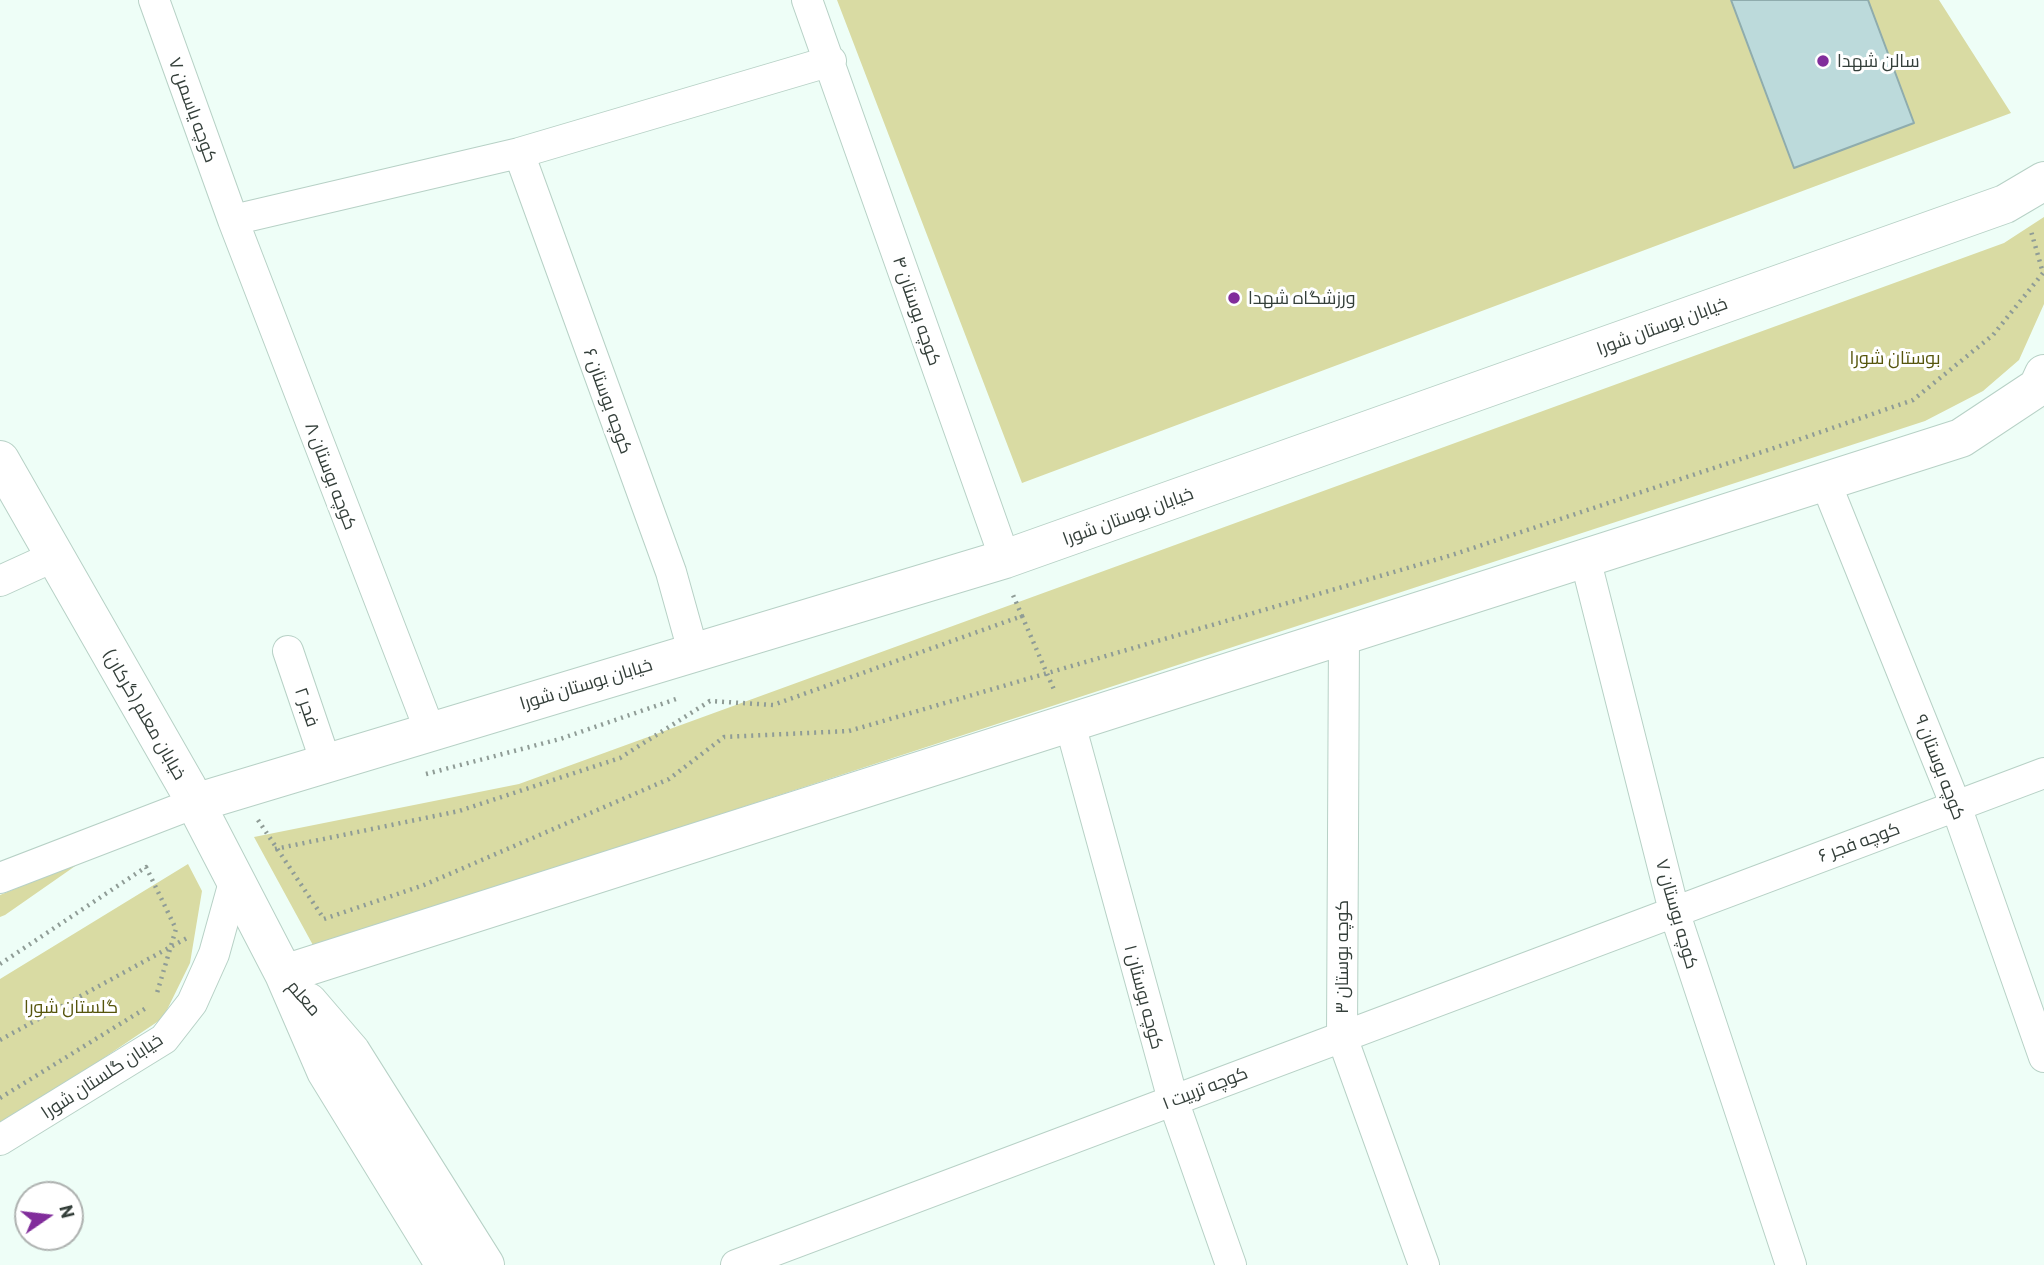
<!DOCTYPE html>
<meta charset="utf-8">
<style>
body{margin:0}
#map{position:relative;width:2044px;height:1265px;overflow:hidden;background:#eefef7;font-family:Barlow,sans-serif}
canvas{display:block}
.north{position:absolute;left:14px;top:1181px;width:70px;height:70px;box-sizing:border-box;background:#fff;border:2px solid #aeb2b0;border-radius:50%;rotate:76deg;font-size:19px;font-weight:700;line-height:28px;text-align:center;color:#343f3a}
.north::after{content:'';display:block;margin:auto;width:24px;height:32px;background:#812d9b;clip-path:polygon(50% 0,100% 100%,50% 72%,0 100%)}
</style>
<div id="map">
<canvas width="2044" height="1265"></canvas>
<div class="north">N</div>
</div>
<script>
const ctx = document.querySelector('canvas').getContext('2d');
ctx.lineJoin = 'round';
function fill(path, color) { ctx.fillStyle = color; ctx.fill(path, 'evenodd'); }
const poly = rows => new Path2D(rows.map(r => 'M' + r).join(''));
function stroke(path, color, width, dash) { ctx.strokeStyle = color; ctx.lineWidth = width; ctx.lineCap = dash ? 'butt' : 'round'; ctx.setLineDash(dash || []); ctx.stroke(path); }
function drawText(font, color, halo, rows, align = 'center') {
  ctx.font = font + ' Barlow,Cairo,sans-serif'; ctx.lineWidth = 6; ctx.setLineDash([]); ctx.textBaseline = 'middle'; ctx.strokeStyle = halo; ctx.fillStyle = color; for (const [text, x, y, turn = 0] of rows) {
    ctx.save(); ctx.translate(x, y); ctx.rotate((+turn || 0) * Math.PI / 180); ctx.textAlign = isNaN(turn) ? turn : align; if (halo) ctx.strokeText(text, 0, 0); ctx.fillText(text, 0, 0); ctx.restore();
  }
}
fill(poly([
 [837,0,1939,0,2011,113,1022,483],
 [2044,217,2044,304,2019,360,1983,391,1925,421,314,947,254,837,519,784,2004,243],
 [81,862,5,915,0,917,0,895],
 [188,864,202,891,190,963,163,1018,71,1080,0,1122,0,979]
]), '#d9dba3');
const building = poly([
 [1731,0,1868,0,1914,123,1794,168,1731,0]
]);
fill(building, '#bcdadb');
stroke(building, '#8facad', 2);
const street = poly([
 [154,0,233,220,430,731],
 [807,0,1005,559],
 [519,153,671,572,693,651],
 [233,220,519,153,831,61],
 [1825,481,1956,806,2044,1057],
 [1585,558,1674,911,1791,1265],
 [0,581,55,556],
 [1344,634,1342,1037,1424,1265],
 [288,651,326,763],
 [1070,724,1173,1100,1231,1265],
 [0,878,195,803],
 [0,1140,164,1039,192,1003,214,954,234,882],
 [736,1265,2044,773]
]);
const secondary = poly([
 [0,460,187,787,284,974,326,1071,445,1265],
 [195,803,1005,559,2005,204,2044,181],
 [284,974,1961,438,2038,387,2044,374],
 [308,1002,351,1052,485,1265]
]);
stroke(street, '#b7d1c6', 32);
stroke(secondary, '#b7d1c6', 40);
stroke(poly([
 [1022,616,1055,692],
 [426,774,560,739,679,698],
 [258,820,324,919,424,885,669,779,724,737,849,731,1452,555,1789,443,1913,400,1993,335,2043,273,2031,231],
 [275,849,459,811,620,758,710,701,773,705,1022,616,1013,595],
 [0,964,146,867,176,929,157,993],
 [0,1040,187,938],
 [0,1098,146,1008]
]), '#8f9c96', 4.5, [2, 5]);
stroke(street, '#fff', 30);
stroke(secondary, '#fff', 38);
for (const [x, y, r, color] of [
 [1823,61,7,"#812d9b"],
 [1234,298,7,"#812d9b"]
]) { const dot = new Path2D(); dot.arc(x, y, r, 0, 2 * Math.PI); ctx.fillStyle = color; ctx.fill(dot); stroke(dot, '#fff', 2.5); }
drawText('18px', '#343f3a', '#fff', [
 ["سالن شهدا",1837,61],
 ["ورزشگاه شهدا",1248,298]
], 'left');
drawText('18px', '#343f3a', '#fff', [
 ["کوچه یاسمن ۷",193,110,70],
 ["کوچه بوستان ۴",917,311,71],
 ["خیابان بوستان شورا",1662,326,-20],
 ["کوچه بوستان ۶",608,401,70],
 ["کوچه بوستان ۸",331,476,69],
 ["خیابان بوستان شورا",1128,516,-20],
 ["خیابان بوستان شورا",586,684,-17],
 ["فجر ۲",307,707,71],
 ["خیابان معلم (گرکان)",145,715,60],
 ["کوچه بوستان ۹",1940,767,69],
 ["کوچه فجر ۶",1859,842,-20],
 ["کوچه بوستان ۷",1677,914,74],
 ["کوچه بوستان ۳",1342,957,-90],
 ["کوچه بوستان ۱",1144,997,75],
 ["معلم",304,998,49],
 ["خیابان گلستان شورا",102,1076,-33],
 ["کوچه تربیت ۱",1205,1088,-21]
]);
drawText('18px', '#56550c', '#fff', [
 ["بوستان شورا",1895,358],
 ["گلستان شورا",71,1007]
]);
</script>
